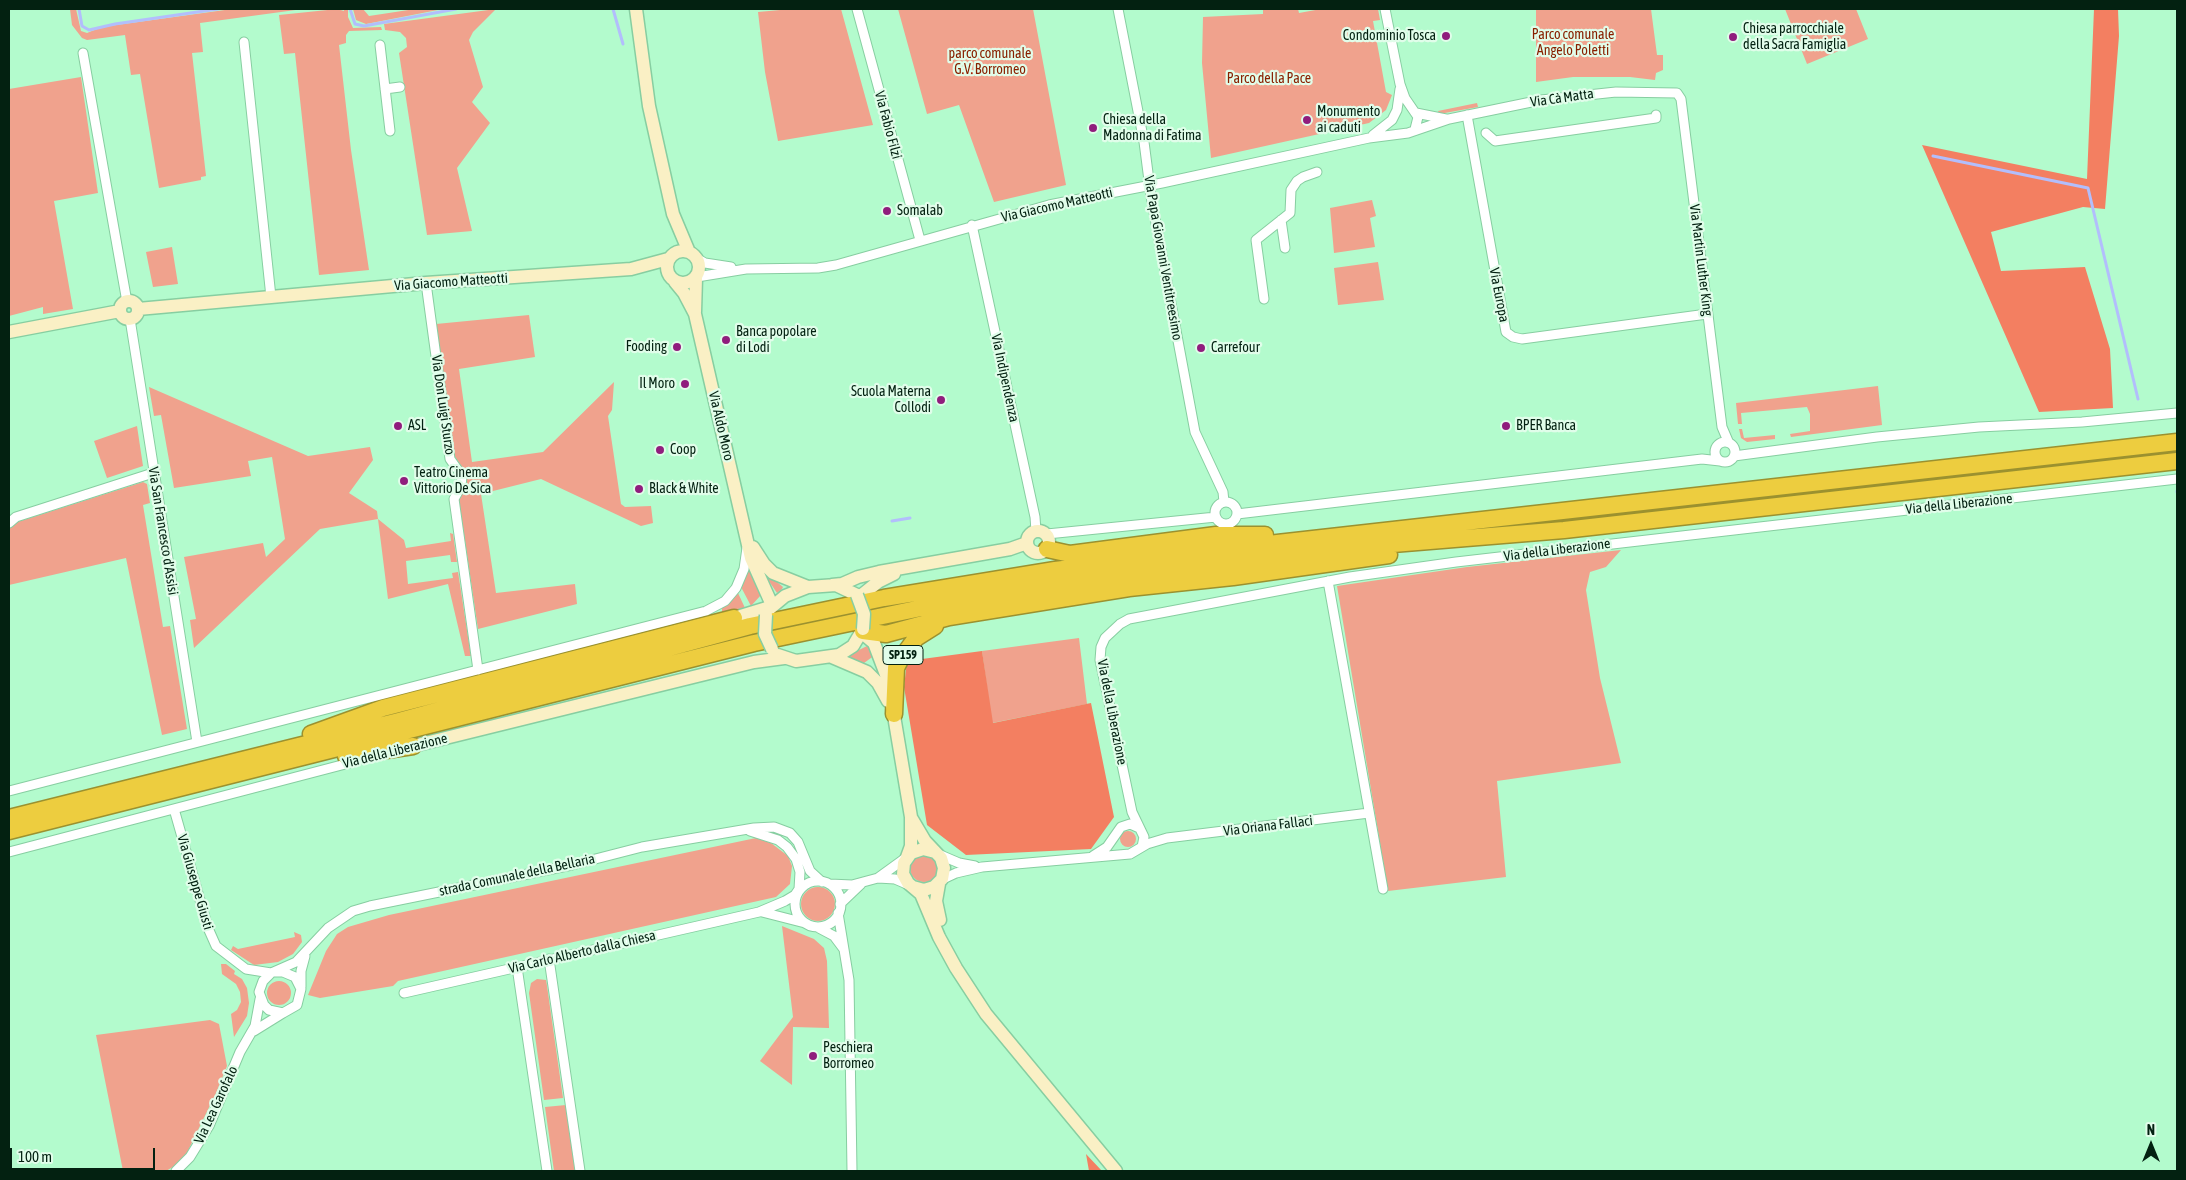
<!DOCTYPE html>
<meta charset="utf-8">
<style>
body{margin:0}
#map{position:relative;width:2186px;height:1180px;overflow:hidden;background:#b3fbcd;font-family:"Asap Condensed",sans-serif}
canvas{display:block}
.frame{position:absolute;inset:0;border:10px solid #032111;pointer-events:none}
.north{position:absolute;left:2126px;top:1120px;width:50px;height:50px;-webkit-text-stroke:4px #e1fdea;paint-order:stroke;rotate:0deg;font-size:14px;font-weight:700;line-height:20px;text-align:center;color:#032111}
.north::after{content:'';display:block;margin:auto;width:18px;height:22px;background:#032111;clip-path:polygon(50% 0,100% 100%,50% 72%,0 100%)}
.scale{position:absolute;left:10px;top:1148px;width:145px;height:22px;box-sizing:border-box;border:2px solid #032111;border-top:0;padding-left:6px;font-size:15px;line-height:18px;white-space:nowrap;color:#032111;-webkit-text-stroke:4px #e1fdea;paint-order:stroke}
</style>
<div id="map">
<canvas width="2186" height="1180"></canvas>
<div class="frame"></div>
<div class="north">N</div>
<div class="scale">100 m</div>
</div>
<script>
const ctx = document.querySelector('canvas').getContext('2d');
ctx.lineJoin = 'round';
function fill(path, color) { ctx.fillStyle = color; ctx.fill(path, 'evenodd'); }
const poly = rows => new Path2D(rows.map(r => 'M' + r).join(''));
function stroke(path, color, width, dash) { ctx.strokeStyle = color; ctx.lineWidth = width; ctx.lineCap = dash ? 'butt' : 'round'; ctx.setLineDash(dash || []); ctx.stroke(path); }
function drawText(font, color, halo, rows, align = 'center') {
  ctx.font = font + ' "Asap Condensed",sans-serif'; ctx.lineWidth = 4.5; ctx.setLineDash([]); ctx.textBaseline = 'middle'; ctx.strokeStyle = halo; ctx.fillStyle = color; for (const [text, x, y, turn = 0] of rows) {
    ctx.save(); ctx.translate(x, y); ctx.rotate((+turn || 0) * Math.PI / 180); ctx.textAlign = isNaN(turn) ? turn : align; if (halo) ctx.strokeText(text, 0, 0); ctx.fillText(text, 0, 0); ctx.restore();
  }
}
fill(poly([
 [70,9,76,9,81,31,87,33,102,27,232,9,303,9,200,23,203,52,192,53,206,176,201,177,201,180,159,188,140,74,131,75,125,35,87,40,82,38,72,25],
 [337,9,344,11,344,9,348,9,348,17,353,28,381,27,382,30,349,31,346,35,346,43,339,45,351,150,369,270,319,275,295,53,284,54,279,15],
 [353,9,363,9,369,16,415,9,443,9,366,24,356,20],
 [496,9,473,32,469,40,483,87,472,102,490,123,457,168,472,231,427,235,399,53,407,47,406,38,400,32,385,30,384,24],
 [791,9,841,9,873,125,778,141,765,72,758,12],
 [898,9,1033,9,1066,185,994,202,959,105,927,114],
 [1263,9,1298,9,1299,13,1321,9,1378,9,1380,20,1373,21,1386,92,1392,95,1386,110,1369,123,1211,158,1202,63,1203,17,1263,14],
 [1536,9,1651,9,1657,55,1663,55,1663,70,1656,73,1655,80,1630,77,1573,77,1536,82],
 [1785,9,1856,9,1868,39,1807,64],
 [81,77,98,193,54,201,73,309,43,314,43,307,9,316,9,89],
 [1477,103,1478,107,1439,114,1438,111],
 [1372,200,1376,216,1370,218,1375,247,1334,253,1330,208],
 [172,247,178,284,153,287,146,252],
 [1378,262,1384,300,1338,305,1334,268],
 [529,315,535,357,459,369,472,462,543,452,614,382,612,410,608,416,621,504,625,507,651,506,653,523,641,526,541,479,481,494,496,593,575,584,577,604,478,629,459,500,467,483,466,473,453,454,436,324],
 [1878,386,1882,425,1791,437,1790,434,1810,431,1810,414,1807,407,1741,413,1742,424,1738,424,1736,403],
 [149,387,308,456,370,447,373,460,349,493,377,511,378,519,404,540,406,548,451,541,450,533,453,534,457,562,451,562,450,555,406,561,408,584,453,578,452,573,458,572,471,656,465,656,448,584,388,599,378,519,320,529,194,648,190,620,196,619,184,557,263,543,266,557,285,539,272,457,248,461,251,476,174,488,161,415,154,416],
 [137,426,143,466,107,478,94,441],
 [1739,429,1742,429,1744,438,1775,435,1775,439,1747,442,1741,438],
 [143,482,147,484,150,503,143,505,163,627,170,626,187,729,162,735,126,558,9,585,9,529,14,523],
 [1621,550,1606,567,1590,572,1586,590,1600,678,1621,763,1497,781,1506,877,1388,891,1337,586,1467,567],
 [748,565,761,595,751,606,741,587],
 [760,568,783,587,782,589,777,593],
 [738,593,745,608,731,613,722,612,722,608],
 [1079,638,1087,704,992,723,982,651],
 [871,644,875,655,864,663,845,657],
 '1120 839a8 8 0 1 1 16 0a8 8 0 1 1-16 0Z',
 [756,838,771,843,788,856,792,866,790,884,776,897,398,981,393,986,320,998,308,995,326,951,337,934,348,927,389,915],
 '910 868a14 14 0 1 1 28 0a14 14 0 1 1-28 0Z',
 '801 904a17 17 0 1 1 34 0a17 17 0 1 1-34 0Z',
 [782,926,814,939,824,948,827,961,829,1028,793,1027,792,1085,760,1061,793,1017],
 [294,932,301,935,302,942,293,954,278,962,254,965,231,950,233,946,238,949,295,937],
 [221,964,226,964,235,971,234,974,242,979,247,988,249,1003,247,1016,234,1037,231,1014,237,1010,241,1002,240,992,236,984,222,974],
 [537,979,546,980,547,986,563,1098,544,1100,529,993,531,983],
 '267 993a12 12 0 1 1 24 0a12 12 0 1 1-24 0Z',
 [210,1020,219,1024,227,1066,216,1093,183,1161,166,1171,123,1171,96,1035],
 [566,1105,575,1171,554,1171,545,1107]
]), '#f0a28d');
fill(poly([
 [2094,9,2118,9,2119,36,2105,209,2083,207,1991,232,2001,271,2085,267,2110,349,2113,408,2039,412,1922,145,2087,179],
 [982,651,993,723,1091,703,1114,817,1091,849,966,855,927,825,904,687,907,661],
 [1086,1154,1102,1171,1089,1171]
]), '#f37f61');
stroke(poly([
 [79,9,82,26,89,30,115,24,218,9],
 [350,9,355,24,364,26,456,9],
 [613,9,623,44],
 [1933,156,2088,188,2138,399],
 [2177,491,2177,492],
 [892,521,910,518]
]), '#b2befc', 3);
const street = poly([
 [857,9,920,240],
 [1118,9,1144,142,1151,196,1195,432,1223,492,1224,502],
 [1385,9,1400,84,1405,98,1418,117,1415,129],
 [244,42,271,297],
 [380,45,390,131],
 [83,53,127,302],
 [385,89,400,87],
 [1416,113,1446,119],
 [1467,115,1506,332,1513,337,1522,339,1707,314],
 [1486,133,1495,141,1656,118,1656,115],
 [1373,135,1392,120,1397,110,1400,89],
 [1281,220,1285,248],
 [972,225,1035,517,1036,531],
 [696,258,705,263,731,267],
 [697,277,746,269,818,268,836,265,1049,205,1162,183,1369,138,1408,133,1449,119,1541,100,1616,92,1677,93,1681,99,1722,427,1728,441],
 [426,283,450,459,462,476,461,486,454,499,478,670],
 [1264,299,1256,240,1290,213,1291,190,1297,181,1303,177,1317,172],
 [130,319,197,742],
 '1715 452a10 10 0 1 1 20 0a10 10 0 1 1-20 0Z',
 [1734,456,1877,437,1979,427,2082,422,2177,413],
 '1215 513a11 11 0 1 1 22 0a11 11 0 1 1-22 0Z',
 [1237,514,1702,459,1720,461],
 [9,523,16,517,153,473],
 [1047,534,1216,517],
 [1328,581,1383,889],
 [9,791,706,611,725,601,736,588,744,569,747,548],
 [174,809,208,928,216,946,246,969,271,973],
 [1142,847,1144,837,1132,812,1100,660,1101,647,1105,638,1120,624,1129,619,1350,577,1456,562,2177,479],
 [9,852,357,761],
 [938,854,959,863,975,866],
 [1093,856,1107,847,1121,827,1130,824,1139,828],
 [878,878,895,879,909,885],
 [941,880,956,873,982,867,1130,854,1147,844,1167,838,1369,813],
 '795 904a23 23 0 1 1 46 0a23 23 0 1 1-46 0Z',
 [830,884,852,885,878,878,907,857],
 [840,904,861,884],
 [762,912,805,923],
 [838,913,849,980,852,1171],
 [817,927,834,936,843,948],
 [549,959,580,1171],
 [517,967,547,1171],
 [276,972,283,972,295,977,301,989,297,1005,283,1013,269,1010,264,1005,259,992,263,981,271,973,296,962,328,928,353,911,370,906,572,865,642,847,754,828,774,827,790,833,798,842,810,871,822,882],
 [301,987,301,971,305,956],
 [404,993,759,912,785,901,795,895,799,889,800,872,796,859,787,847,778,840,750,831],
 [254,1031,283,1013],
 [176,1171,190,1157,209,1126,240,1052,255,1026,260,999]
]);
const secondary = poly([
 [636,9,649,106,673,214,689,252],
 '667 267a16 16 0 1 1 32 0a16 16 0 1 1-32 0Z',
 [675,282,684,293,695,314,751,558,772,605],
 '120 310a9 9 0 1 1 18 0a9 9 0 1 1-18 0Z',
 [138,309,426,283,631,269,668,259],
 [695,312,696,278],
 [9,332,120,311],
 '1027 542a11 11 0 1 1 22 0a11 11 0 1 1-22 0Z',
 [753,547,764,564,773,573,808,587],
 [832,585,842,584,858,577,879,572,1010,549,1027,543],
 [863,594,878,582,894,574],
 [767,611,785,596,808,587,836,585,857,595],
 [734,618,770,607],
 [862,633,874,643,888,680,911,817,911,846,907,857],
 [778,655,796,661,839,655,853,646,863,629],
 [832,657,867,672,878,683,888,701],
 [413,746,754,662,784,658],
 [912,819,925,841,941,858,944,868,942,879,934,887,924,890,913,887],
 [935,852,923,849,911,853,904,863,903,874,908,883,921,894,939,937,956,968,986,1014,1116,1171],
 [939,884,936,901,940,920]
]);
const highway = poly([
 [1047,549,1070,554,1216,535,1265,535],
 [863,631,886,634,949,617,1129,588,1233,577,1389,555],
 [894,714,896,668,900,660,916,638,935,626],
 [311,734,383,708,734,618],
 [346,756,413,746],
 [9,818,399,721,750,626,884,598,1055,570,1224,549,2177,442],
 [9,831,754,643,921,608,1054,586,1344,548,1564,530,2177,461]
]);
stroke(street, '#87cea1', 11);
stroke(secondary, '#87cea1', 15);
stroke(highway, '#9b912f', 19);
stroke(street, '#fff', 9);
stroke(secondary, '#faf0c5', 12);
stroke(highway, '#edcd3f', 16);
const secondaryBridge = poly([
 [857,595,864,614,863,629],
 [766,615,765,634,772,649]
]);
stroke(secondaryBridge, '#87cea1', 15, []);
stroke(secondaryBridge, '#faf0c5', 12);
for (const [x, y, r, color] of [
 [1446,36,5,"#901d7d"],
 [1733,37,5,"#901d7d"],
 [1307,120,5,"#901d7d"],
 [1093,128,5,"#901d7d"],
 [887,211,5,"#901d7d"],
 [726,340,5,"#901d7d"],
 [677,347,5,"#901d7d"],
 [1201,348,5,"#901d7d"],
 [685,384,5,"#901d7d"],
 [941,400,5,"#901d7d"],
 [398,426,5,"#901d7d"],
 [1506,426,5,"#901d7d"],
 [660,450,5,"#901d7d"],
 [404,481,5,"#901d7d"],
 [639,489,5,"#901d7d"],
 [813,1056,5,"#901d7d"]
]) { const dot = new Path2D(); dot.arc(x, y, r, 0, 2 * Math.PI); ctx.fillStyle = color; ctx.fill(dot); stroke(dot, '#e1fdea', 2); }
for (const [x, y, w] of [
 [903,655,40]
]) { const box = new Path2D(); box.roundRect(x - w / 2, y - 9.5, w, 19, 4); ctx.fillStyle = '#e1fdea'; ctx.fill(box); stroke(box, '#032111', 1); }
drawText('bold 12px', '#032111', null, [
 ["SP159",903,655]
]);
drawText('14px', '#032111', '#e1fdea', [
 ["Chiesa parrocchiale",1743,29],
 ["della Sacra Famiglia",1743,45],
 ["Condominio Tosca",1436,36,"right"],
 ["Monumento",1317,112],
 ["ai caduti",1317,128],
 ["Chiesa della",1103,120],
 ["Madonna di Fatima",1103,136],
 ["Somalab",897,211],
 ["Banca popolare",736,332],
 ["di Lodi",736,348],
 ["Fooding",667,347,"right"],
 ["Carrefour",1211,348],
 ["Il Moro",675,384,"right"],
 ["Scuola Materna",931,392,"right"],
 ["Collodi",931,408,"right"],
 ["ASL",408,426],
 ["BPER Banca",1516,426],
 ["Coop",670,450],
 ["Teatro Cinema",414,473],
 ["Vittorio De Sica",414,489],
 ["Black & White",649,489],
 ["Peschiera",823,1048],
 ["Borromeo",823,1064]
], 'left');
drawText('14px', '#882000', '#e1fdea', [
 ["Parco comunale",1573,35],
 ["Angelo Poletti",1573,51],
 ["parco comunale",990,54],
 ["G.V. Borromeo",990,70],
 ["Parco della Pace",1269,79]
]);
drawText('14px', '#032111', '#e1fdea', [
 ["Via Cà Matta",1562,98,-8],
 ["Via Fabio Filzi",888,125,75],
 ["Via Giacomo Matteotti",1057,205,-13],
 ["Via Papa Giovanni Ventitreesimo",1163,258,80],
 ["Via Martin Luther King",1701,260,83],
 ["Via Giacomo Matteotti",451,282,-4],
 ["Via Europa",1499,295,79],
 ["Via Indipendenza",1005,378,78],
 ["Via Don Luigi Sturzo",443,405,82],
 ["Via Aldo Moro",721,426,77],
 ["Via della Liberazione",1959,504,-6],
 ["Via San Francesco d'Assisi",163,531,81],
 ["Via della Liberazione",1557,550,-7],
 ["Via della Liberazione",1112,712,79],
 ["Via della Liberazione",395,751,-14],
 ["Via Oriana Fallaci",1268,826,-7],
 ["strada Comunale della Bellaria",517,875,-12],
 ["Via Giuseppe Giusti",195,882,74],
 ["Via Carlo Alberto dalla Chiesa",582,952,-13],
 ["Via Lea Garofalo",216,1105,-65]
]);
</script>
